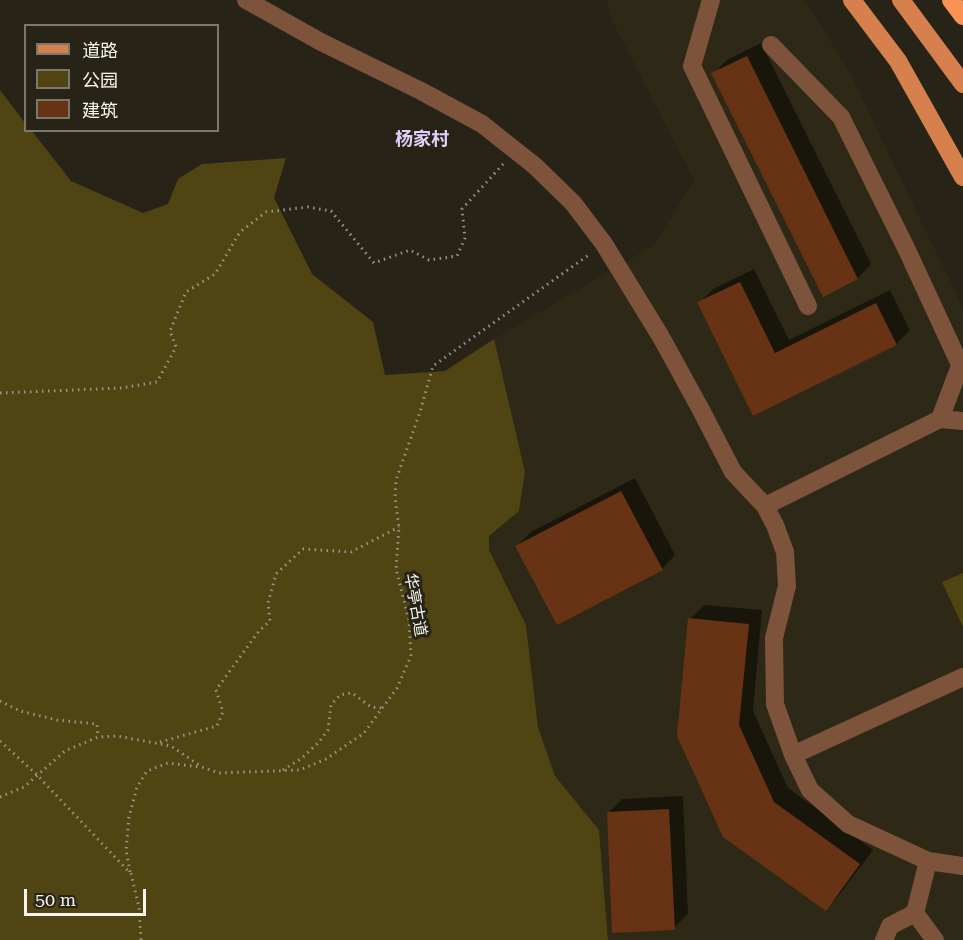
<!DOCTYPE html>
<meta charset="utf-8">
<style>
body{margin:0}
#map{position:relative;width:963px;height:940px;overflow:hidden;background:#272317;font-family:"Roboto Serif","Noto Sans SC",serif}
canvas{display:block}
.legend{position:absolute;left:24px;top:24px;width:195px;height:108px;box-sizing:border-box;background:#272317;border:2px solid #7a776c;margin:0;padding:8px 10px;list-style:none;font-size:18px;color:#f7f4ec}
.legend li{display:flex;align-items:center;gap:12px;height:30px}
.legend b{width:30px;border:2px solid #7a776c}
.scale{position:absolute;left:24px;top:889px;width:122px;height:27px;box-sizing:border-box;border:3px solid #f7f4ec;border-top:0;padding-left:8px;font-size:18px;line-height:21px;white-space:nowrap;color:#f7f4ec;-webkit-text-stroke:4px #272317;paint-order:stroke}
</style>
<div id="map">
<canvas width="963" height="940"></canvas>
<ul class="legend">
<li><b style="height:8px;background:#d6814d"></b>道路</li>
<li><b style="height:16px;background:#504413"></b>公园</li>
<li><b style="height:16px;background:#683214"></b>建筑</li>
</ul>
<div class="scale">50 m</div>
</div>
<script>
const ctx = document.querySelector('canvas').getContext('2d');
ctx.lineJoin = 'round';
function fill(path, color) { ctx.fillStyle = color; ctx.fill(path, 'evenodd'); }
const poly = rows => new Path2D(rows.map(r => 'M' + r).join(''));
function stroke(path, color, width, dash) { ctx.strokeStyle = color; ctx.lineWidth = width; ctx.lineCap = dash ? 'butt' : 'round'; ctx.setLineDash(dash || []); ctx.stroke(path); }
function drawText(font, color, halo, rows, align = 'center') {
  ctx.font = font + ' "Roboto Serif","Noto Sans SC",serif'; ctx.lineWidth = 6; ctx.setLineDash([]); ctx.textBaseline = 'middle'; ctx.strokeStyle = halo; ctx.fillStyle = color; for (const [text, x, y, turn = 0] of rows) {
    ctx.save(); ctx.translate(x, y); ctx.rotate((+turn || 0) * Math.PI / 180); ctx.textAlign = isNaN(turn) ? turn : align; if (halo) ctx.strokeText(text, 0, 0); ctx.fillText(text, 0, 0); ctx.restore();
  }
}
fill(poly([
 [606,0,805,0,850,73,963,308,963,940,608,940,599,830,555,776,538,727,526,625,489,550,489,536,519,511,525,472,494,339,654,245,694,180,614,24]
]), '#2e2916');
fill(poly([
 [0,90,25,123,26,130,32,131,71,181,143,213,168,204,178,179,202,164,286,158,274,198,312,274,373,322,385,375,445,371,494,339,525,472,519,511,489,536,489,550,526,625,538,727,555,776,599,830,608,940,0,940],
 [963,573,963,627,942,582]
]), '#504413');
fill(poly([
 [761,43,871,264,858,278,823,295,713,74,727,60],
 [754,269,789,340,890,290,910,330,896,344,754,414,699,303,713,289],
 [635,478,675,555,662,569,517,546,531,532],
 [704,605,762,610,753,711,788,788,873,850,839,895,826,909,724,836,690,619],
 [683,796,688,914,674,928,608,813,622,799]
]), '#0007');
fill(poly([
 [747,56,858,279,823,297,711,73],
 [740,282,775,353,876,303,897,345,753,416,697,302],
 [621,491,663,570,557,625,515,546],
 [688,618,749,624,739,725,774,802,860,864,826,911,723,837,677,736],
 [669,809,675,930,612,933,607,812]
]), '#683214');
stroke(poly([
 [0,393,121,388,157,382,176,347,170,331,186,292,215,274,240,232,266,212,308,207,331,211,374,263,410,250,429,260,457,256,465,238,462,209,505,162],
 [0,701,20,711,57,720,97,724,98,737],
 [0,741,36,774,131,874,139,907,141,940],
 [160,742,217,726,223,712,216,690,259,631,270,621,268,603,276,574,303,549,351,552,399,527],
 [283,770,302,758,319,742,328,730,331,705,340,695,352,693,371,707,381,708],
 [0,797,24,787,65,751,98,737,117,736,171,746,202,767,219,773,300,770,326,759,364,733,397,688,411,656,409,620,396,569,399,527,395,498,396,480,420,412,433,366,590,254],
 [130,872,126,850,129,817,137,787,147,771,168,763,200,767]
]), '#99958c', 3, [1.5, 4.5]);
stroke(poly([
 [246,0,321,42,421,91,482,124,535,166,573,203,604,244,661,337,701,410,733,472,765,506,775,525,785,552,787,586,774,638,775,704,793,755,810,790,848,824,928,861,963,866],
 [711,0,692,66,808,306],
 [771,45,841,117,906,248,963,371],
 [940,419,960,366,963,365],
 [765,506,940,419,963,421],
 [793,755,963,677],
 [915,913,935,940],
 [884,940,890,926,915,913,928,861]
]), '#7d533b', 18);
stroke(poly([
 [852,0,898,61,963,177],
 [901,0,963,84]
]), '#d6814d', 18);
stroke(poly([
 [951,0,963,16]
]), '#f99252', 18);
drawText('16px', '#f7f4ec', '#272317', [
 ["华亭古道",415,605,80]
]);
drawText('bold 18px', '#e0cff9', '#272317', [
 ["杨家村",422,140]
]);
</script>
